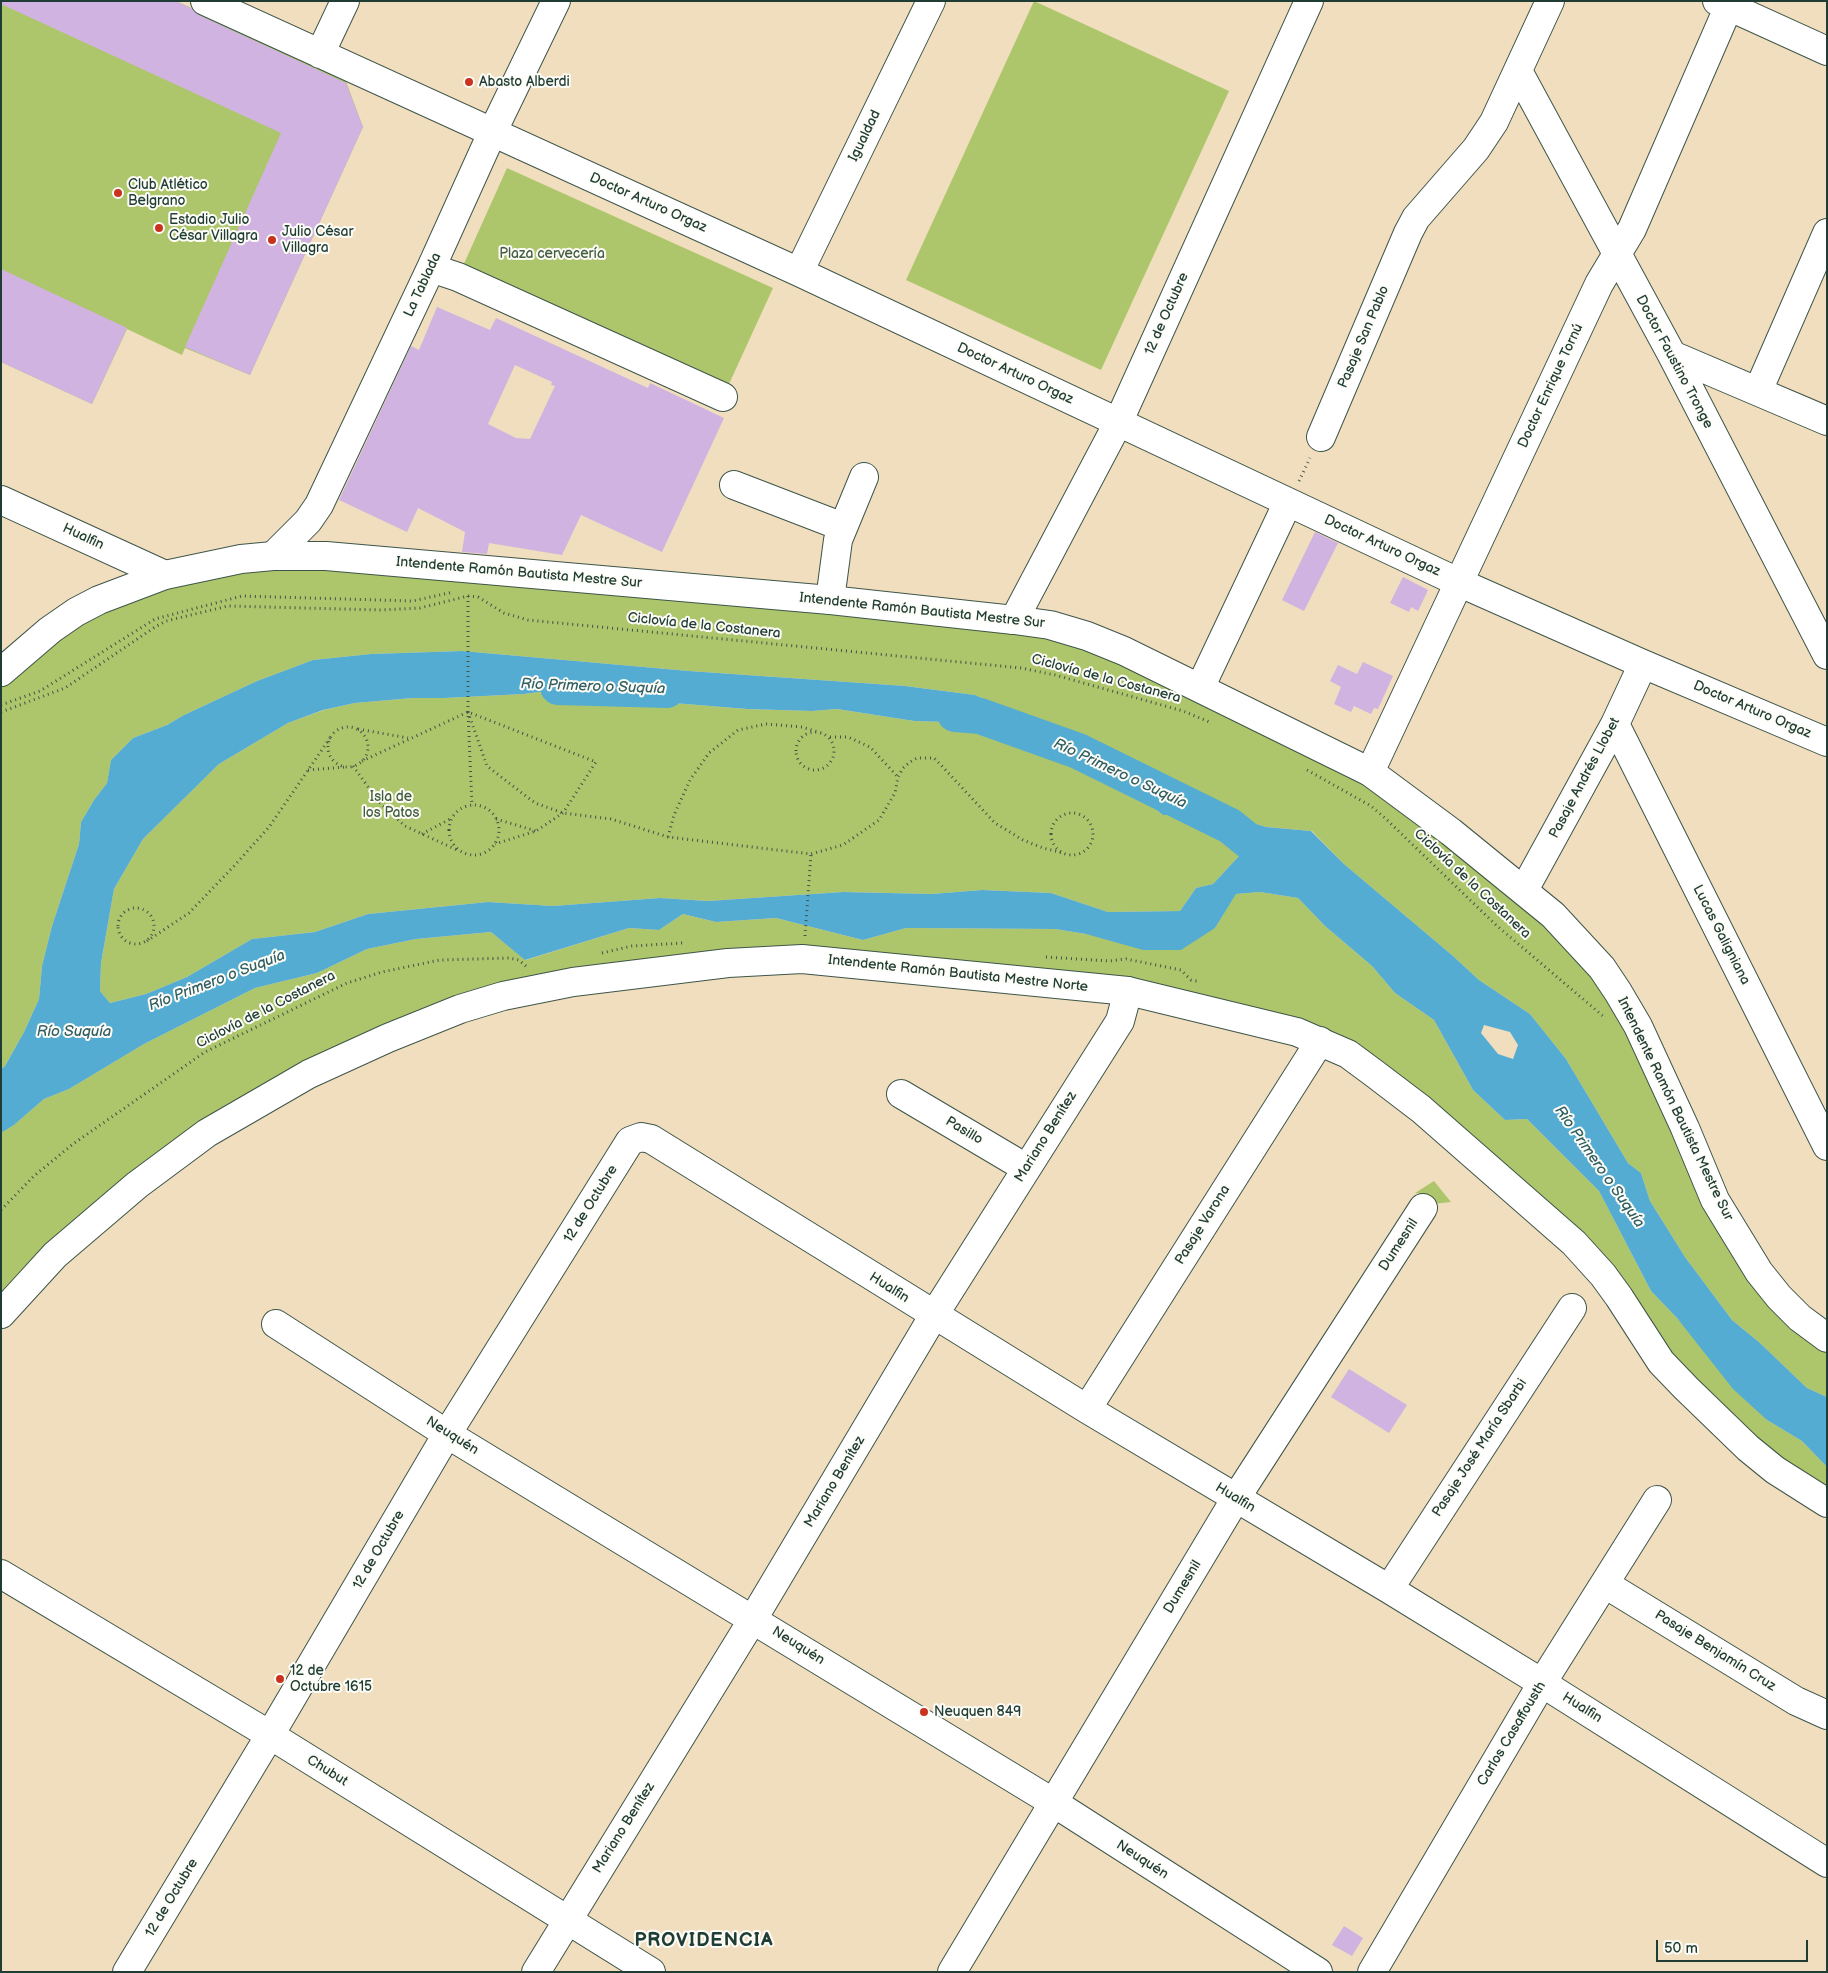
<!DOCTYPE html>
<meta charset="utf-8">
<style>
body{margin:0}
#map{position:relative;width:1828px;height:1973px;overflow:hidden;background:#f0debe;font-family:"Balsamiq Sans",sans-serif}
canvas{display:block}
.frame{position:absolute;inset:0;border:2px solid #1f3d34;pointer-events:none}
.scale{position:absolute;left:1656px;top:1940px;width:152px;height:22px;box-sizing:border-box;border:2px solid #1f3d34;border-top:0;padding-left:6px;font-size:15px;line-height:18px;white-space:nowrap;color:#1f3d34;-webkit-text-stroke:4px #fdfcf7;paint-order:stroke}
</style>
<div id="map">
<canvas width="1828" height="1973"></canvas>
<div class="frame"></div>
<div class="scale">50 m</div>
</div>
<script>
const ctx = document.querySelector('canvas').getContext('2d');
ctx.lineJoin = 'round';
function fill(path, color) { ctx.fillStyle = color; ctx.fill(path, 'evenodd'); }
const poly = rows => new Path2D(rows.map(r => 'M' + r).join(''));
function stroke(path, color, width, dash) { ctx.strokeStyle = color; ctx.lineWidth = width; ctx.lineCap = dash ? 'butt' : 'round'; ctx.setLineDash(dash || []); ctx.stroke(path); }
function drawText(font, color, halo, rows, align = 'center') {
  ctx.font = font + ' "Balsamiq Sans",sans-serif'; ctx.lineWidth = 4; ctx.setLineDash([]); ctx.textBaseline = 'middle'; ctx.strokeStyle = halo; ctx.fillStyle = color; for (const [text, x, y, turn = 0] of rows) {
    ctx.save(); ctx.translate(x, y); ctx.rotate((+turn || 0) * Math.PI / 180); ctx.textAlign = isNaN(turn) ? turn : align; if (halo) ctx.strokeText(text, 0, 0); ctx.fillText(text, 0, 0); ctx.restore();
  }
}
fill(poly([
 [1,1,176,1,344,76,363,127,250,375,185,348,182,355,127,329,92,404,1,362],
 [1034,1,1229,91,1101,370,906,280],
 [507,168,773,288,723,397,458,277],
 [241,559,1014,620,1348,759,1602,968,1715,1200,1827,1338,1827,1397,1807,1388,1760,1343,1732,1320,1685,1257,1650,1201,1641,1173,1628,1163,1566,1059,1530,1014,1479,980,1453,956,1344,864,1312,831,1266,827,1247,821,1200,793,1153,776,1103,745,1012,711,975,695,905,686,689,671,462,651,371,654,313,660,257,681,184,715,167,725,133,738,111,760,107,783,94,800,81,822,79,844,52,926,42,966,39,999,24,1032,5,1066,1,1069,1,672,50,630],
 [614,684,624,699,747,709,812,711,837,709,914,721,948,722,973,726,1000,724,1034,730,1065,743,1105,770,1163,815,1212,815,1229,833,1239,856,1213,884,1196,888,1180,911,1108,912,1051,893,982,890,932,894,843,892,708,901,660,898,553,906,488,902,368,914,315,932,252,939,187,977,146,994,110,1003,100,991,101,963,114,889,143,839,219,764,288,723,324,710,355,703,413,698,445,698,524,694,546,691,566,695,589,705],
 [1260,892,1298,898,1325,926,1372,966,1395,993,1434,1020,1473,1090,1505,1120,1527,1119,1599,1191,1651,1291,1677,1318,1767,1420,1802,1441,1827,1467,1827,1503,1775,1470,1619,1297,1348,1054,1128,991,802,959,503,996,207,1133,1,1314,1,1133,14,1125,44,1099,69,1089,144,1044,255,988,317,973,367,949,416,939,491,932,526,960,629,928,659,930,683,914,716,922,776,918,863,940,906,928,1055,929,1086,934,1215,928,1235,894],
 [1434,1181,1451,1202,1424,1205,1431,1195,1415,1193]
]), '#aec66b');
fill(poly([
 [462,651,689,671,905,686,975,695,1012,711,1103,745,1153,776,1200,793,1247,821,1266,827,1311,831,1344,864,1453,956,1479,980,1530,1014,1566,1059,1628,1163,1641,1173,1650,1201,1685,1257,1732,1320,1760,1343,1807,1388,1827,1397,1827,1467,1802,1441,1767,1420,1733,1389,1677,1318,1651,1291,1599,1191,1527,1119,1505,1120,1473,1090,1434,1020,1395,993,1372,966,1325,926,1298,898,1260,892,1236,894,1215,928,1181,950,1143,950,1086,934,1055,929,906,928,863,940,776,918,716,922,683,914,659,930,629,928,525,960,491,932,416,939,367,949,317,973,255,988,144,1044,69,1089,44,1099,14,1125,1,1133,1,1069,5,1066,24,1032,39,999,42,966,52,926,79,844,81,822,94,800,107,783,111,760,133,738,167,725,184,715,257,681,313,660,371,654],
 [614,684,624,699,747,709,812,711,837,709,914,721,948,722,973,726,1000,724,1034,730,1065,743,1105,770,1163,815,1212,815,1229,833,1239,856,1213,884,1196,888,1180,911,1108,912,1051,893,982,890,932,894,843,892,708,901,660,898,553,906,488,902,368,914,315,932,252,939,187,977,146,994,110,1003,100,991,101,963,114,889,143,839,219,764,288,723,323,710,355,703,413,698,445,698,524,694,546,691,566,695,589,705],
 [1484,1025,1510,1032,1518,1045,1513,1059,1498,1054,1481,1033]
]), '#55acd2');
stroke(poly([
 [558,687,667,690],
 [955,714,980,716,1078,751,1230,826,1257,848]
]), '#55acd2', 36);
fill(poly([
 [1,1,176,1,191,8,199,15,346,83,363,127,250,375,185,347,281,133,1,4],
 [1,269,127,328,92,404,1,362],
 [437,307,490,330,496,318,648,388,650,383,724,418,662,552,581,515,562,555,489,543,487,554,462,552,465,532,418,508,407,532,339,500,411,346,419,350],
 [515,365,552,382,551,385,555,386,530,439,516,438,488,424],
 [1315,532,1338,543,1304,611,1282,600],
 [1403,577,1428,590,1418,611,1411,607,1409,612,1390,603],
 [1363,662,1393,676,1378,709,1374,708,1371,714,1354,706,1351,712,1334,704,1341,687,1330,681,1338,665,1357,674],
 [1349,1369,1407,1405,1389,1433,1331,1397],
 [1344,1926,1363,1938,1352,1956,1332,1945]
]), '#d0b3e0');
const minor = poly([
 [205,1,799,272,1458,582,1643,664,1827,742],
 [1717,1,1827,51],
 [320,54,345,1],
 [1518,71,1672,355,1827,655],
 [431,268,458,277,723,397],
 [799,272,931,1],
 [1672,355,1827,421],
 [1758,391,1827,233],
 [1321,437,1408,233,1416,218,1476,149,1494,122,1550,1],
 [734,485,843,527],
 [1,500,165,575],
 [273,556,308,521,319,505,431,268,492,133,556,1],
 [830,600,838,540,864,477],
 [1014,620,1118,423,1309,1],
 [1200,688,1288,502],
 [1615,724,1827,1146],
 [1370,772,1599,284,1632,229,1731,1],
 [1524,890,1615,724,1643,664],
 [901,1094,1026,1168],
 [276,1324,447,1434,1054,1803,1318,1972],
 [1087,1409,1320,1041],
 [1,1574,270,1735,651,1972],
 [1605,1584,1796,1701,1827,1715],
 [1389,1589,1572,1308],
 [127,1972,270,1735,447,1434,630,1141,641,1137,651,1139,1087,1409,1389,1589,1542,1683,1827,1863],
 [536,1972,753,1619,934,1315,1120,1021,1128,991],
 [952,1972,1236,1498,1423,1208],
 [1372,1972,1542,1683,1657,1500]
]);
const major = poly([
 [1,672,50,630,76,612,99,600,165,575,241,559,273,556,326,556,830,600,1014,620,1050,625,1087,636,1124,651,1370,772,1451,832,1553,915,1602,968,1618,992,1638,1026,1685,1128,1715,1200,1759,1272,1779,1297,1800,1318,1827,1338],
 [1,1314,55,1255,137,1185,207,1133,309,1074,388,1038,460,1009,503,996,573,982,728,963,802,959,1128,991,1297,1032,1348,1054,1375,1074,1421,1109,1574,1243,1603,1275,1619,1297,1661,1362,1686,1388,1748,1448,1775,1470,1827,1503]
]);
stroke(minor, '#3e5549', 30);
stroke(major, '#3e5549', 30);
stroke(poly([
 [1299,481,1310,458],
 [468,596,468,712,472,806],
 [1,705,40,691,155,619,242,596,413,601,453,592],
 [1,712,65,688,155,627,166,621,228,606,381,610,420,608,468,596,478,597,504,613,528,620,1021,668,1055,675,1183,711,1212,723],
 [468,712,487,766,535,803,563,813,611,819,668,837,811,854,843,845,879,820,895,793,898,777,903,768,910,762,917,758,934,758,939,763,995,823,1023,840,1043,848,1063,853],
 '328 747a20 20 0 1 1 40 0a20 20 0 1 1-40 0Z',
 [358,729,408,738],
 '796 751a19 19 0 1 1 38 0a19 19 0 1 1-38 0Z',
 [830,737,848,737,870,747,898,777],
 [362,761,468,712,596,762,563,813,536,831,495,844],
 [353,766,379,802,405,826,457,850],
 [308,770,345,767],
 [1307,770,1371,806,1385,818,1496,925,1603,1016],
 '449 830a25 25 0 1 1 50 0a25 25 0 1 1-50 0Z',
 '1051 834a21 21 0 1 1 42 0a21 21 0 1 1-42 0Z',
 [496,819,536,831],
 [422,834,452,818],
 [668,837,674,815,690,780,709,753,738,730,766,724,802,727,818,732],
 '118 926a18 18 0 1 1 36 0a18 18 0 1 1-36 0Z',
 [805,936,811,854],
 [147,941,189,913,235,865,269,827,332,735],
 [602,953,632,946,683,943],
 [1046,957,1109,961,1126,959,1181,970,1191,980,1197,981],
 [1,1210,34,1176,73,1144,205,1052,347,983,382,972,440,960,509,958,519,960,528,968]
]), '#3e5549', 3, [1, 4]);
stroke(minor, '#fff', 28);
stroke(major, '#fff', 28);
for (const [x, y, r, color] of [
 [469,82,5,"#c8321e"],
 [118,193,5,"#c8321e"],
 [159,228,5,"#c8321e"],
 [272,240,5,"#c8321e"],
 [280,1679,5,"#c8321e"],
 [924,1712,5,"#c8321e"]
]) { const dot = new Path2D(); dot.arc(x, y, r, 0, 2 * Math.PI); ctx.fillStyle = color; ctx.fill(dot); stroke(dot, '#fdfcf7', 2); }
drawText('14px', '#1f3d34', '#fdfcf7', [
 ["Abasto Alberdi",479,82],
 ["Club Atlético",128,185],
 ["Belgrano",128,201],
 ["Estadio Julio",169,220],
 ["César Villagra",169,236],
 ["Julio César",282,232],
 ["Villagra",282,248],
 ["12 de",290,1671],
 ["Octubre 1615",290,1687],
 ["Neuquen 849",934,1712]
], 'left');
drawText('14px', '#1f3d34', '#fdfcf7', [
 ["Igualdad",865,136,-64],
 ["Doctor Arturo Orgaz",648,203,24],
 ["La Tablada",423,285,-65],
 ["12 de Octubre",1167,314,-66],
 ["Pasaje San Pablo",1364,337,-67],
 ["Doctor Faustino Tronge",1674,362,62],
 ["Doctor Arturo Orgaz",1015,374,25],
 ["Doctor Enrique Tornú",1551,386,-65],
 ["Hualfin",83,537,25],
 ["Doctor Arturo Orgaz",1382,546,25],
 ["Intendente Ramón Bautista Mestre Sur",519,573,5],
 ["Intendente Ramón Bautista Mestre Sur",922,611,6],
 ["Ciclovía de la Costanera",704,626,6],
 ["Ciclovía de la Costanera",1106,679,15],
 ["Doctor Arturo Orgaz",1752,710,23],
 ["Pasaje Andrés Llobet",1585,778,-62],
 ["Ciclovía de la Costanera",1472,884,43],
 ["Lucas Galigniana",1721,935,63],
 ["Intendente Ramón Bautista Mestre Norte",958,974,6],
 ["Ciclovía de la Costanera",266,1010,-27],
 ["Intendente Ramón Bautista Mestre Sur",1675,1109,64],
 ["Pasillo",964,1131,31],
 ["Mariano Benítez",1046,1137,-58],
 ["12 de Octubre",591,1204,-58],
 ["Pasaje Varona",1203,1225,-58],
 ["Dumesnil",1399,1245,-57],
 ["Hualfin",889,1288,32],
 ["Neuquén",452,1436,32],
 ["Pasaje José María Sbarbi",1480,1448,-57],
 ["Mariano Benítez",835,1482,-59],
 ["Hualfin",1235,1498,31],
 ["12 de Octubre",379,1550,-60],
 ["Dumesnil",1183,1587,-59],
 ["Neuquén",798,1646,32],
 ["Pasaje Benjamín Cruz",1715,1651,32],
 ["Hualfin",1582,1708,32],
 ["Carlos Casaffousth",1512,1734,-59],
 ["Chubut",327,1771,32],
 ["Mariano Benítez",624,1828,-58],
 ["Neuquén",1142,1860,33],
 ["12 de Octubre",172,1898,-59]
]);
drawText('14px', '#435f42', '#fdfcf7', [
 ["Plaza cervecería",552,254],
 ["Isla de",391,797],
 ["los Patos",391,813]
]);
drawText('italic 15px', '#2f5e63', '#fdfcf7', [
 ["Río Primero o Suquía",593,687,2],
 ["Río Primero o Suquía",1120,774,25],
 ["Río Primero o Suquía",217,981,-21],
 ["Río Suquía",74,1032],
 ["Río Primero o Suquía",1599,1167,55]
]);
ctx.letterSpacing = '1px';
drawText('bold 19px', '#1f3d34', '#fdfcf7', [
 ["PROVIDENCIA",704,1941]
]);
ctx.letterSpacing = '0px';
</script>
